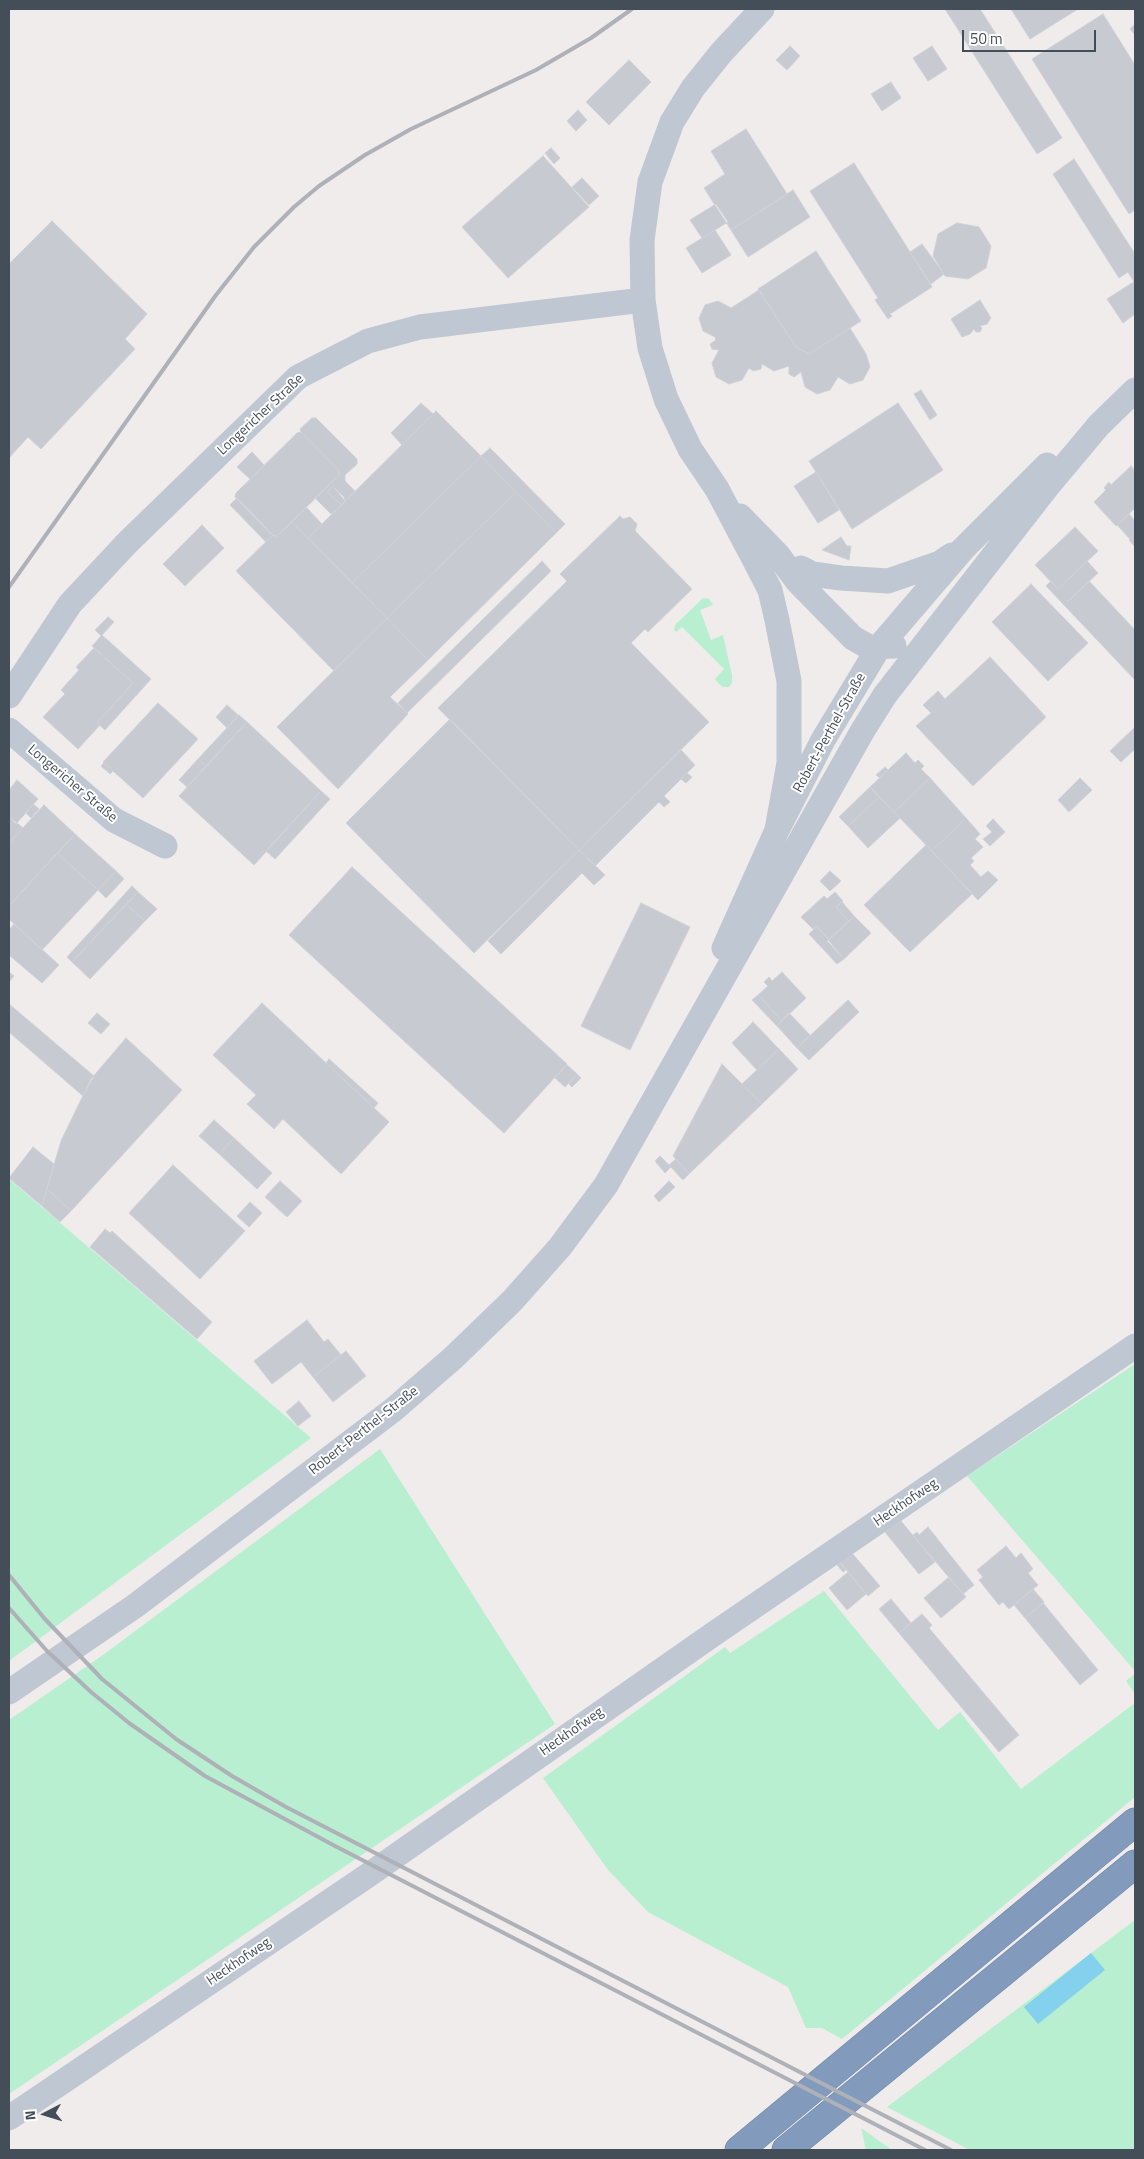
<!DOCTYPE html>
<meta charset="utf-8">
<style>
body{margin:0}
#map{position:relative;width:1144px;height:2159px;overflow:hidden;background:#efeceb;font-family:"Titillium Web",sans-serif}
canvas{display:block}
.frame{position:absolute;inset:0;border:10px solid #444e59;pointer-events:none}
.north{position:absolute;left:20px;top:2089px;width:50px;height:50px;-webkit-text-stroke:4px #fff;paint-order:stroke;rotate:265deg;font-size:14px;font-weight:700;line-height:20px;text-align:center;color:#444e59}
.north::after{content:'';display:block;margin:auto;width:18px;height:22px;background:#444e59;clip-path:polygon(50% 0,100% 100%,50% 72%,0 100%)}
.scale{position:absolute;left:962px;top:30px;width:134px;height:22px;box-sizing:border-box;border:2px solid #444e59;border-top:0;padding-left:6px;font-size:15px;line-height:18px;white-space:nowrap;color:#444e59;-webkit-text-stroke:4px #fff;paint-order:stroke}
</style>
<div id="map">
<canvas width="1144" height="2159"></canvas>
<div class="frame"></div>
<div class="north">N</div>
<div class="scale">50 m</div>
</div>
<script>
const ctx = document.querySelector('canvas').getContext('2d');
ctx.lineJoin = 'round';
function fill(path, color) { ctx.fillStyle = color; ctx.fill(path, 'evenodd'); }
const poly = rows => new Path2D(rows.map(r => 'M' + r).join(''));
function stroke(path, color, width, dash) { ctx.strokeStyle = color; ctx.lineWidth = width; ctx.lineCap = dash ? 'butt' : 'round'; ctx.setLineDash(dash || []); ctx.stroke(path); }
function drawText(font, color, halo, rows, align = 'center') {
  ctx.font = font + ' "Titillium Web",sans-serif'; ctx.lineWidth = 4; ctx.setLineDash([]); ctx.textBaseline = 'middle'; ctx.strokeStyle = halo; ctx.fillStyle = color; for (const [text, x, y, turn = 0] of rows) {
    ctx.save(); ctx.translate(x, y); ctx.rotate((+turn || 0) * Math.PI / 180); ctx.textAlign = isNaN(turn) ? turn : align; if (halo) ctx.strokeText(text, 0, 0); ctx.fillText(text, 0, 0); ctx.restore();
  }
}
fill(poly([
 [703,598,709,599,713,605,700,610,711,640,723,635,732,675,732,683,729,687,722,687,715,679,724,669,682,627,676,632,674,630,675,625],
 [9,1179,311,1438,9,1661],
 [1135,1364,1135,1671,967,1476],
 [380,1449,555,1724,9,2094,9,1720,103,1655],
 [824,1591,938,1730,960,1712,1021,1789,1135,1703,1135,1797,842,2039,822,2028,806,2028,788,1987,648,1912,608,1870,543,1778,725,1647,730,1653],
 [1135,1674,1135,1694,1126,1681],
 [1135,1920,1135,2150,970,2150,887,2107],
 [861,2128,892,2150,866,2150]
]), '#b7efd0');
fill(poly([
 [1091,1953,1105,1970,1038,2024,1024,2007]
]), '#83d1ed');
const building = poly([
 [945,9,980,9,1062,138,1037,154,945,9],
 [1011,9,1078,9,1030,39,1011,9],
 [1103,14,1135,65,1135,210,1129,214,1032,59,1103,14],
 [1135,24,1135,35,1130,29,1135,24],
 [790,46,800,56,787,70,776,60,790,46],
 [932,46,947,69,928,81,913,58,932,46],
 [629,60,651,82,609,125,586,102,629,60],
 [891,82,901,98,882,111,871,94,891,82],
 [578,110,587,120,576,131,567,121,578,110],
 [746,129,787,194,731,230,704,188,725,174,711,151,746,129],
 [551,148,560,158,554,164,545,153,551,148],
 [543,156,589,207,508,278,462,227,543,156],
 [1074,159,1135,254,1134,282,1128,272,1119,278,1053,174,1074,159],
 [854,163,932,287,890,314,892,316,888,319,875,300,878,298,810,191,854,163],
 [582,178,599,196,589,205,572,187,582,178],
 [793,190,810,217,748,257,731,230,793,190],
 [716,204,728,222,702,238,690,220,716,204],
 [52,221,147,314,125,339,135,349,41,449,28,437,9,458,9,264,52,221],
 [957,223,979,227,991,246,986,268,968,279,945,276,933,256,938,234,957,223],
 [715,230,731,255,702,273,686,248,715,230],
 [922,244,944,274,931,284,910,252,922,244],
 [816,251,861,321,809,354,796,347,758,289,816,251],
 [1135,281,1135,314,1123,323,1107,299,1135,281],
 [759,290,796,347,809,354,850,328,866,354,870,367,863,380,850,384,838,377,830,390,817,394,805,387,801,372,794,377,789,374,789,366,774,371,762,364,761,369,753,371,749,368,742,380,729,384,716,377,712,363,719,350,712,349,710,344,716,340,715,337,703,331,699,318,705,305,718,301,731,308,759,290],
 [980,300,991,318,987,324,980,326,982,328,980,332,976,332,974,329,970,334,962,337,951,319,980,300],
 [921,390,937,415,930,420,914,394,921,390],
 [421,403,433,414,402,445,391,433,421,403],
 [898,403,943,470,852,529,809,461,898,403],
 [436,411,481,456,352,583,308,538,436,411],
 [312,418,316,418,357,459,357,464,345,475,345,481,355,491,345,501,333,486,327,492,342,505,331,514,315,498,339,475,339,471,301,432,300,429,312,418],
 [301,432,339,471,339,475,277,536,273,536,235,497,236,493,297,433,301,432],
 [490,448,565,524,556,533,481,456,490,448],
 [252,452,264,465,250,479,237,467,252,452],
 [481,456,516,492,387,618,352,583,481,456],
 [1131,466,1135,471,1135,508,1116,526,1094,502,1106,490,1104,488,1109,482,1111,485,1131,466],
 [816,472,839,510,818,523,794,486,816,472],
 [333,486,344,497,345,501,342,505,327,492,333,486],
 [516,492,556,533,428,660,387,618,516,492],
 [237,498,273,535,266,542,230,505,237,498],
 [306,507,322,524,308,538,292,522,306,507],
 [1129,514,1135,521,1135,534,1130,539,1117,525,1129,514],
 [620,516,623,519,630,517,637,524,635,531,692,589,648,632,645,629,631,643,709,722,579,850,438,708,567,581,560,574,620,516],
 [292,522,387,618,334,671,236,571,273,535,277,536,292,522],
 [202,525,224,548,185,586,163,564,202,525],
 [1075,527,1098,551,1058,589,1035,565,1075,527],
 [1135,534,1135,547,1129,540,1135,534],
 [841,537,847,546,851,546,849,560,822,550,841,537],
 [542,561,551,571,407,713,398,703,542,561],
 [1087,561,1098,573,1064,605,1046,586,1051,581,1058,589,1087,561],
 [1089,581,1135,630,1135,680,1064,605,1089,581],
 [1031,584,1088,643,1048,681,992,622,1031,584],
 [108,617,114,622,101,636,95,630,108,617],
 [387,618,428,660,390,697,408,714,338,789,277,727,387,618],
 [102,635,151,679,105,730,97,723,133,683,92,646,102,635],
 [94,648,133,683,97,723,100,725,78,749,43,717,65,694,61,690,79,670,76,667,94,648],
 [990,657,1046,717,973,786,916,726,931,713,923,705,938,691,945,699,990,657],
 [158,703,198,739,143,798,103,762,158,703],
 [227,705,238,715,227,728,216,717,227,705],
 [239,715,247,722,206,766,198,759,239,715],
 [450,719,579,850,474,953,346,823,450,719],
 [247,722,321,791,254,865,179,796,247,722],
 [1135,727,1135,749,1121,762,1110,751,1135,727],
 [681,750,695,765,664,796,670,802,664,807,659,802,595,866,579,850,681,750],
 [906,753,915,763,918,760,924,766,921,769,930,778,894,812,870,787,906,753],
 [198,759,206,766,187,787,179,780,198,759],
 [104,763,113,771,110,774,101,766,104,763],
 [885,767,888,770,880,778,876,775,885,767],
 [687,773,692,777,686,783,681,779,687,773],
 [930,778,966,818,932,851,894,812,930,778],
 [1080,778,1092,790,1069,812,1058,800,1080,778],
 [17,780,38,799,16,824,9,816,9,790,17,780],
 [870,787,879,797,848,826,839,817,870,787],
 [321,791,330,799,275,859,266,851,321,791],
 [879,797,900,818,868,848,848,826,879,797],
 [33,804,39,809,31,818,26,813,33,804],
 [44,805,75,834,9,906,9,843,44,805],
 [11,818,23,828,9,843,9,819,11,818],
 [966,818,980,834,975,839,983,847,971,858,974,861,970,865,981,877,988,871,998,880,978,900,932,851,966,818],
 [993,819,1005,832,990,846,983,839,992,832,986,826,993,819],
 [75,834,116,871,98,890,57,853,75,834],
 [926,845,972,894,910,952,864,905,926,845],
 [579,850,605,875,594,885,582,873,501,954,488,941,579,850],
 [57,853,98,890,42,950,9,919,9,906,57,853],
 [352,867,567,1064,504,1133,289,935,352,867],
 [116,871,124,879,106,898,98,890,116,871],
 [830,871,841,881,830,891,820,881,830,871],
 [132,886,138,892,72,962,67,957,132,886],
 [138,892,157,909,145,921,126,904,138,892],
 [835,892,843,901,836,907,849,921,829,940,817,926,813,929,801,917,824,896,827,899,835,892],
 [842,902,854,916,849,921,836,907,842,902],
 [641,903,690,927,630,1050,581,1026,641,903],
 [126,904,145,921,90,979,72,962,126,904],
 [854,916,871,933,844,959,827,941,854,916],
 [14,924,59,965,42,983,9,955,9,930,14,924],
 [817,926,844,959,837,964,809,934,817,926],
 [9,972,14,976,9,982,9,972],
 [782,972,806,998,782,1021,758,995,768,986,764,982,769,977,772,981,782,972],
 [758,995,782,1021,777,1026,752,1000,758,995],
 [848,1000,859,1012,809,1060,797,1048,848,1000],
 [262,1003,389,1122,341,1174,283,1119,274,1129,247,1104,256,1095,213,1055,262,1003],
 [9,1004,94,1076,83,1096,9,1032,9,1004],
 [97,1013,110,1024,101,1034,88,1023,97,1013],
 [789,1013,810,1035,797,1048,777,1026,789,1013],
 [753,1022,779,1049,757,1070,732,1043,753,1022],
 [126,1038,182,1090,71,1211,47,1189,61,1141,91,1079,126,1038],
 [779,1049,798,1069,762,1104,742,1084,779,1049],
 [329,1059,378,1103,374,1108,326,1063,329,1059],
 [722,1064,762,1104,689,1174,673,1156,722,1064],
 [567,1065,577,1074,565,1087,555,1078,567,1065],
 [577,1074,581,1078,572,1087,568,1083,577,1074],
 [214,1120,234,1138,219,1154,199,1136,214,1120],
 [234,1138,272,1173,257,1189,219,1154,234,1138],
 [33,1147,54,1164,42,1206,9,1178,33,1147],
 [660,1156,671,1167,665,1173,655,1161,660,1156],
 [676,1159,689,1174,683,1180,669,1165,676,1159],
 [173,1165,245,1231,200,1279,129,1213,173,1165],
 [280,1181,302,1201,287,1217,265,1197,280,1181],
 [669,1181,675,1187,659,1202,654,1196,669,1181],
 [47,1189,71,1211,60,1222,42,1206,47,1189],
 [250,1202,262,1213,249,1227,237,1216,250,1202],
 [105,1229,110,1233,112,1231,212,1322,197,1339,90,1247,105,1229],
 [307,1320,324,1342,328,1339,341,1355,313,1377,301,1362,272,1384,254,1361,307,1320],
 [346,1351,366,1376,333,1402,313,1377,346,1351],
 [299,1401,311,1416,298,1426,286,1412,299,1401],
 [901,1521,935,1562,919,1574,885,1532,901,1521],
 [928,1527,974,1585,963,1594,913,1535,917,1532,919,1535,928,1527],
 [1006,1546,1016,1558,1021,1553,1033,1569,1028,1573,1038,1585,1009,1609,1003,1602,999,1605,979,1580,983,1577,977,1570,1006,1546],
 [852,1553,880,1586,868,1596,840,1562,852,1553],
 [840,1563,846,1570,843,1572,837,1565,840,1563],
 [848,1572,866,1594,847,1610,829,1588,848,1572],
 [949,1577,966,1597,941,1618,924,1598,949,1577],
 [1033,1589,1044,1602,1025,1618,1014,1605,1033,1589],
 [891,1599,911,1623,899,1633,879,1609,891,1599],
 [1043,1603,1098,1670,1080,1685,1025,1618,1043,1603],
 [922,1614,932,1625,929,1628,1019,1735,999,1752,899,1633,922,1614]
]);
fill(building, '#c8cad2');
stroke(building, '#cfd1d8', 1);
const highway = poly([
 [739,2150,1135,1822],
 [786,2150,1135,1864]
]);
stroke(highway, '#6d86a8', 29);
stroke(poly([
 [762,9,721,53,693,88,672,122,650,182,642,240,643,300,650,348,666,399,690,449,717,489,755,561,770,590,777,620,789,681,789,763,777,830],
 [740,516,778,555,798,582,853,638,869,647,894,646],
 [801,568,812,574,841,578,888,581,940,563,952,555],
 [9,696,70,604,127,543,298,377,368,341,420,327,643,300],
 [9,730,114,820,165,846],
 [724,948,777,830,823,740,879,647,963,549,1047,465],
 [9,1692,135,1606,393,1410,453,1358,512,1301,560,1247,606,1185,863,730,885,695,1047,487,1099,425,1135,390],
 [9,2118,367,1876,715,1633,1135,1346]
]), '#bec7d2', 25);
stroke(highway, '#829bbd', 28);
stroke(poly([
 [9,587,216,295,254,247,294,207,319,186,365,155,411,129,536,70,591,38,632,9],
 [9,1575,44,1618,102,1679,176,1739,232,1776,286,1807,951,2150],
 [9,1608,47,1651,91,1692,129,1723,205,1776,335,1846,925,2150]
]), '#aeb1b7', 4);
drawText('14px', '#444e59', '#fff', [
 ["Longericher Straße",261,415,-43],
 ["Robert-Perthel-Straße",830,733,-61],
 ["Longericher Straße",72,784,40],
 ["Robert-Perthel-Straße",364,1431,-38],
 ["Heckhofweg",906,1503,-34],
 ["Heckhofweg",572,1732,-35],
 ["Heckhofweg",239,1962,-34]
]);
</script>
